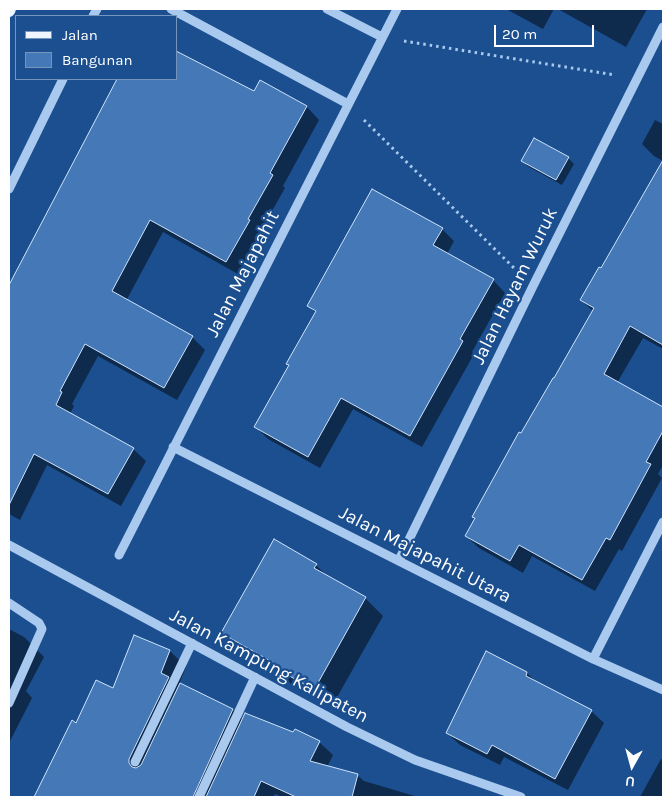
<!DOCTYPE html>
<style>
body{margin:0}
#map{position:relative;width:672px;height:806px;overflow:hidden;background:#1b4f8f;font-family:Karla,sans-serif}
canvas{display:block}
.frame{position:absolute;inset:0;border:10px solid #fff;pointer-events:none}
.legend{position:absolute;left:15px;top:15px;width:162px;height:65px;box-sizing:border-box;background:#1b4f8f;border:1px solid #7695bc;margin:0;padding:6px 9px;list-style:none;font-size:15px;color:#fff}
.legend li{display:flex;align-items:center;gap:10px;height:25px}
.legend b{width:25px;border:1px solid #7695bc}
.north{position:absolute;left:607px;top:741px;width:50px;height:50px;-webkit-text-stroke:4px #1b4f8f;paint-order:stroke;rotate:187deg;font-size:14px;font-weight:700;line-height:20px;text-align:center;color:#fff}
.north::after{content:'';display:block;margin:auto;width:18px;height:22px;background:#fff;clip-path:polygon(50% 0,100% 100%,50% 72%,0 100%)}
.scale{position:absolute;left:494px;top:25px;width:100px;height:22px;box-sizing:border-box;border:2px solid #fff;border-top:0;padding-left:6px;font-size:15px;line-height:18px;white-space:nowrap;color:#fff;-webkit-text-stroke:4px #1b4f8f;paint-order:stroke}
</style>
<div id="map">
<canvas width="672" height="806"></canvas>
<div class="frame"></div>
<ul class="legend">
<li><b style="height:6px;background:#f0f6ff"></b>Jalan</li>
<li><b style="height:14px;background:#4478b7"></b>Bangunan</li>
</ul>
<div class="north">U</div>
<div class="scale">20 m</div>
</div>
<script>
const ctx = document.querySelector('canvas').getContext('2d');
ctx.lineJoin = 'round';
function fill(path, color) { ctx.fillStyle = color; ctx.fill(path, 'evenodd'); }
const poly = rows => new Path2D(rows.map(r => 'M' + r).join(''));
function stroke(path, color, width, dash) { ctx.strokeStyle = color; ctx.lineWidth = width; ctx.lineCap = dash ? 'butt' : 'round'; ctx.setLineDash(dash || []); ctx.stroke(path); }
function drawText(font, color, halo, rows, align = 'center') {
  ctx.font = font + ' Karla,sans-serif'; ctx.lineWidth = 4.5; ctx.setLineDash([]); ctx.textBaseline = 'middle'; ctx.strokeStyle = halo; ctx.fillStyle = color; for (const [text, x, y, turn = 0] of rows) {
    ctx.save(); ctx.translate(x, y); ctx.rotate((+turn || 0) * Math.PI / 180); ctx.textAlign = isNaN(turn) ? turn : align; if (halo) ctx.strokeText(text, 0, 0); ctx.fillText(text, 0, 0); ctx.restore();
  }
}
fill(poly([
 [506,9,554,9,543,29],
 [558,9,647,9,626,47],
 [119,79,176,79,254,93,261,82,307,107,319,120,283,186,285,188,260,232,261,234,238,274,163,232,126,301,192,337,205,350,177,400,98,356,72,404,74,406,70,414,133,449,146,461,121,506,47,465,20,520,9,514,9,289],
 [655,120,663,124,663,161,654,156,642,144],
 [568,158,574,164,562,185,529,167,522,161],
 [663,162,663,349,643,338,617,383,663,408,663,465,658,474,662,478,622,551,619,549,595,591,532,556,523,573,479,548,466,536,522,435,593,311,581,300,601,270],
 [442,229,454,241,447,254,493,280,505,293,472,352,474,354,422,447,353,409,320,468,268,439,256,427,290,366,287,363,316,313,309,306],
 [316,565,330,579,365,598,383,616,332,706,291,684,281,674,240,651,223,633],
 [9,629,24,637,44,657,26,691,32,698,9,743],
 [170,651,186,667,179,684,233,710,243,720,319,742,333,755,327,767,358,776,364,781,418,797,283,797,275,794,273,797,35,797,72,722,77,724,114,690],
 [527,673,536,682,591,711,604,723,568,790,504,757,500,765,460,745,447,733],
 [661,759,663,760,663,797,640,797]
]), '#0007');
const building = poly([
 [176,51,254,91,260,80,307,106,270,173,273,175,248,219,250,220,226,262,150,220,112,291,193,336,164,388,85,344,60,391,62,392,56,405,134,448,108,494,34,454,9,505,9,285,117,79,176,79,176,51],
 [534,138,569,157,556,180,521,161,534,138],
 [663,160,663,345,630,326,604,374,663,407,663,431,646,462,651,464,610,540,606,538,582,580,519,545,510,561,465,536,475,518,472,517,519,432,521,433,553,378,554,378,594,308,580,300,599,267,601,268,663,160],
 [372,189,443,228,433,245,494,279,460,339,463,341,410,436,341,398,308,457,254,427,289,365,286,364,316,311,307,306,372,189],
 [274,539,317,564,314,568,366,597,314,690,272,666,274,663,221,633,274,539],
 [134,635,170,650,161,673,169,677,129,759,129,763,132,767,136,768,141,765,180,683,233,709,193,797,34,797,72,720,76,723,96,680,113,688,134,635],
 [486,651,527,672,526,676,592,710,555,779,492,745,487,754,446,733,486,651],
 [245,713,293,732,295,729,320,741,310,761,358,774,352,797,296,797,261,781,254,797,206,797,245,713]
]);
fill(building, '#4478b7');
stroke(building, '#cfe3fa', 1);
stroke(poly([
 [404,41,615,75],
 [364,120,516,270]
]), '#a9c9ee', 3, [2.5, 4]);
stroke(poly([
 [171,9,348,104],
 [327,9,382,37],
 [93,16,97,9],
 [9,189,63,79],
 [173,447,593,659,663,690],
 [9,545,347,727,415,760,521,797],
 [119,555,397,9],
 [399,560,533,286,663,27],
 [9,603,39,623,42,629,9,703],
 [593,659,663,522],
 [135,762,192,643],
 [199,797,255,677]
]), '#a9c9ee', 9);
stroke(poly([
 [9,11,10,9]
]), '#f0f6ff', 12);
drawText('19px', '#fff', '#1b4f8f', [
 ["Jalan Majapahit",243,274,-63],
 ["Jalan Hayam Wuruk",515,286,-64],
 ["Jalan Majapahit Utara",425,555,27],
 ["Jalan Kampung Kalipaten",269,666,28]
]);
</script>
